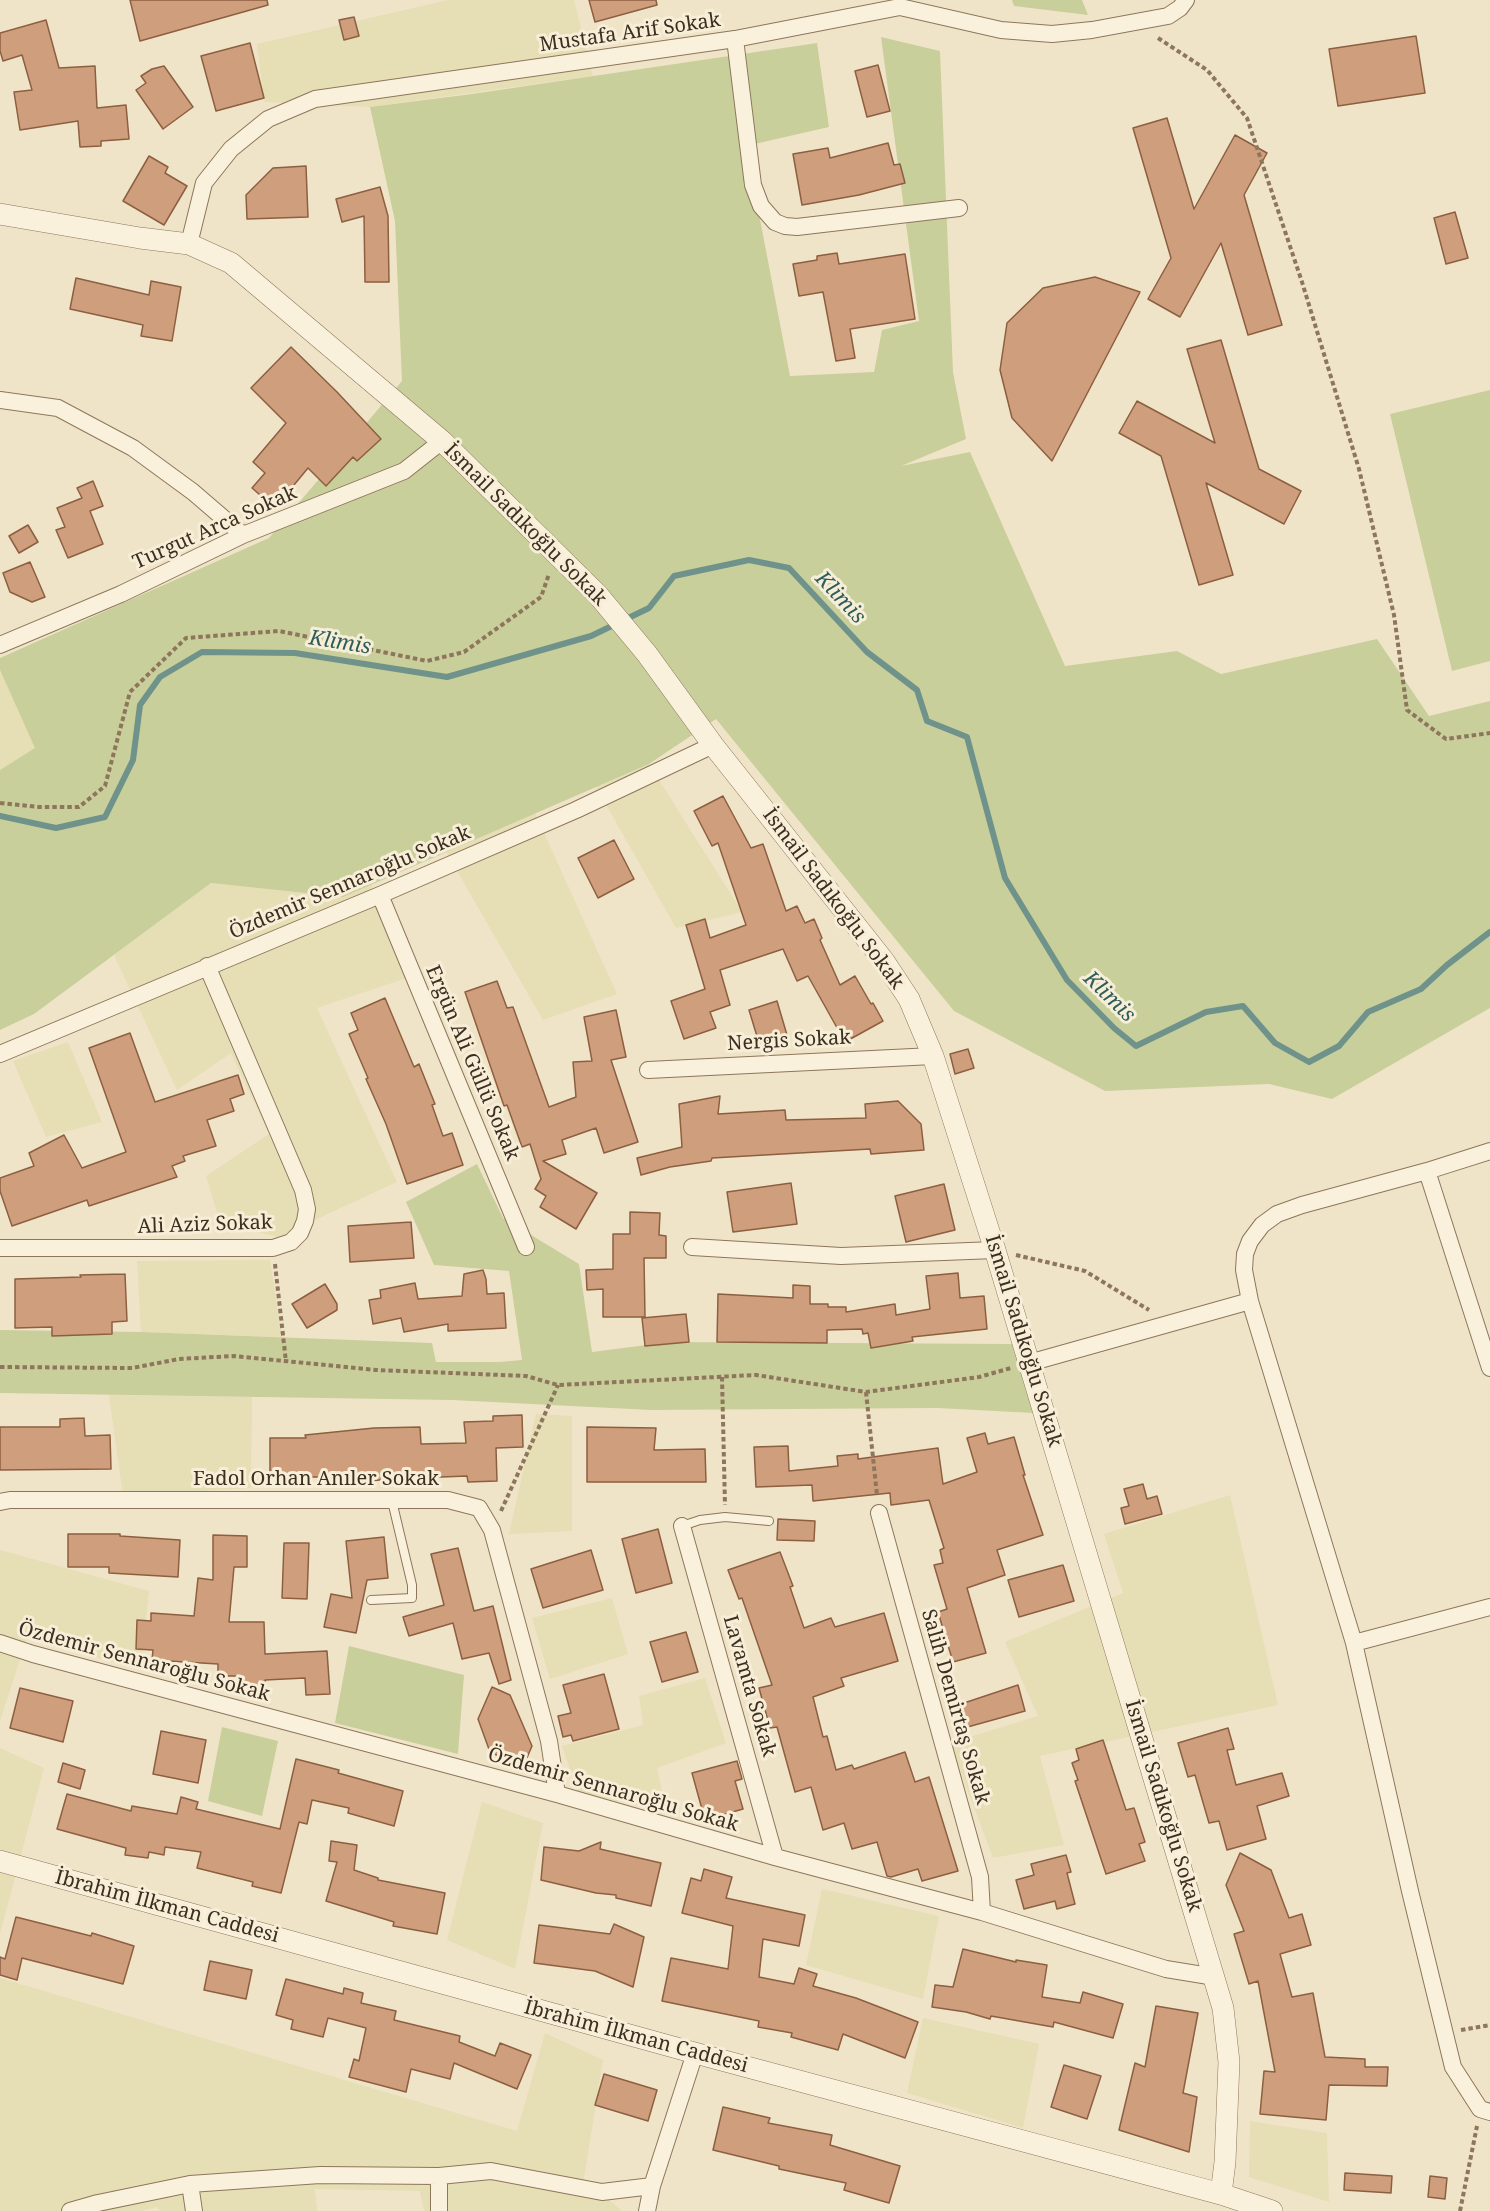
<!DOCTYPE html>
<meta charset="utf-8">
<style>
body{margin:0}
canvas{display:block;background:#f0e4c8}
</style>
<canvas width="1490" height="2211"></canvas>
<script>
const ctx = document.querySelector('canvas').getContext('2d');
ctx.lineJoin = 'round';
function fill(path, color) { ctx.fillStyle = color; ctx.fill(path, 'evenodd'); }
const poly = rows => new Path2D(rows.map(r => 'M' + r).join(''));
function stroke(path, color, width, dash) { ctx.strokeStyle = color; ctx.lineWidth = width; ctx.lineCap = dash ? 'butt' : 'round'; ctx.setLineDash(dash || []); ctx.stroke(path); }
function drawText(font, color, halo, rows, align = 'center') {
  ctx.font = font + ' "Noto Serif",serif'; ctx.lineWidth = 6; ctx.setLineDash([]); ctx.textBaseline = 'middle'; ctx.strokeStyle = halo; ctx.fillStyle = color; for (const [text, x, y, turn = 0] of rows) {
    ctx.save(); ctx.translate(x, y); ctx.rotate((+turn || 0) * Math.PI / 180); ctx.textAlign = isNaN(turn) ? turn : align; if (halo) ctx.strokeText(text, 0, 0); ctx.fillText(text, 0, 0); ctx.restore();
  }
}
fill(poly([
 [448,0,574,0,593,76,370,107,264,102,257,44],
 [0,670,36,748,0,770],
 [649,764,742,912,676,928,596,787],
 [535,813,617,994,543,1020,446,852],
 [211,883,343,897,371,884,407,978,317,1008,397,1182,278,1237,220,1222,206,1176,269,1134,231,1053,177,1090,114,955],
 [68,1042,102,1122,46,1137,13,1061],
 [270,1260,282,1337,141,1332,137,1261],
 [109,1395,252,1397,251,1488,123,1496],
 [536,1414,572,1416,572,1531,509,1534],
 [1230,1495,1278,1705,1040,1756,1064,1845,993,1858,950,1743,1038,1716,1005,1642,1123,1593,1104,1534],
 [0,1550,149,1591,141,1670,27,1638,0,1721],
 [612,1598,628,1654,550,1679,532,1618],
 [705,1678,726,1743,657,1768,666,1811,578,1793,562,1746,643,1725,639,1696],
 [0,1748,44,1768,0,1934],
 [482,1802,543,1823,515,1969,447,1940],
 [822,1889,939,1916,923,1999,806,1965],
 [0,1978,517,2131,545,2033,603,2060,584,2178,622,2211,424,2211,420,2191,315,2189,317,2211,160,2211,157,2207,142,2211,0,2211],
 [923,2018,1039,2044,1023,2128,907,2093],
 [1250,2121,1327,2133,1329,2202,1249,2177]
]), '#e6deb5');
fill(poly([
 [1012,0,1082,0,1088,15,1014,6],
 [881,37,940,51,953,372,966,439,901,466,970,452,1065,666,1177,651,1221,674,1377,639,1429,716,1490,701,1490,1008,1332,1099,1269,1084,1105,1091,954,1011,716,719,649,764,343,897,211,883,34,1014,0,1030,0,770,35,748,0,670,0,658,269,538,402,381,395,221,370,107,472,94,817,43,829,127,746,146,790,376,874,372,882,330,919,321],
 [1490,390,1490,661,1452,671,1390,414],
 [477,1164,503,1218,579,1264,592,1352,670,1342,1013,1344,1033,1413,937,1408,651,1410,452,1400,0,1393,0,1330,141,1332,432,1343,436,1362,499,1362,522,1360,509,1271,434,1265,406,1202],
 [349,1646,464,1675,458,1754,335,1723],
 [222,1727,278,1741,262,1816,208,1801]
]), '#c9cf9b');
stroke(poly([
 [0,816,56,828,105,817,133,760,140,705,160,677,202,652,295,653,447,677,591,636,649,608,674,576,749,560,789,568,867,652,917,690,927,721,967,737,1005,878,1067,980,1114,1028,1136,1046,1206,1012,1243,1006,1275,1043,1309,1062,1339,1046,1368,1012,1421,989,1447,965,1490,932]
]), '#6f938a', 6);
const building = poly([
 [130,0,267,0,268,5,140,41,130,0],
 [589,0,656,0,657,5,595,22,589,0],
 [354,17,359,36,344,40,339,20,354,17],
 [46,20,59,68,95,66,97,108,126,105,129,139,101,141,101,146,80,147,78,121,20,130,14,92,32,90,22,55,3,61,0,51,0,33,46,20],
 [1416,36,1425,93,1338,106,1329,49,1416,36],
 [250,43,264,98,216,111,201,56,250,43],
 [878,65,890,111,867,117,855,71,878,65],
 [164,66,193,107,163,129,136,90,146,83,141,76,152,69,164,66],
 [1167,118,1194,209,1235,135,1267,153,1244,195,1282,325,1248,335,1221,243,1180,317,1148,299,1171,258,1133,128,1167,118],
 [888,143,894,165,900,164,905,183,859,195,802,205,793,154,828,148,830,158,888,143],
 [149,156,168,167,165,173,187,186,164,225,123,201,149,156],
 [306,166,308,217,247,219,246,195,273,168,306,166],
 [380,187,388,216,389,282,365,282,364,216,342,222,336,199,380,187],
 [1455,212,1468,258,1446,264,1434,218,1455,212],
 [837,253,839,264,905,254,915,319,850,329,855,358,836,361,823,292,799,296,793,264,817,260,817,256,837,253],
 [1095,277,1140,292,1052,461,1012,418,1000,370,1007,323,1043,288,1095,277],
 [76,278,149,295,151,281,181,287,172,341,141,336,143,325,70,309,76,278],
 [1221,340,1259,469,1301,491,1284,524,1206,483,1233,575,1199,585,1161,456,1119,433,1137,401,1215,443,1187,349,1221,340],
 [291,347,337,392,381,439,357,461,353,457,326,486,308,468,275,508,252,488,265,473,253,462,286,423,251,388,291,347],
 [93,481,103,506,90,511,103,544,68,558,56,530,65,527,57,508,82,498,77,488,93,481],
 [28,525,38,542,19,553,9,536,28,525],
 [30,562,45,597,32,602,10,592,3,573,30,562],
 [723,796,751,848,763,844,786,911,797,906,805,923,814,919,822,938,820,940,840,985,855,976,871,1004,873,1003,883,1021,845,1042,808,976,797,981,783,949,720,970,730,1005,710,1012,716,1028,684,1039,671,1001,705,989,686,925,705,919,710,938,746,925,718,843,712,846,694,811,723,796],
 [614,840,634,879,598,898,578,858,614,840],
 [497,981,507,1008,513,1007,549,1107,576,1097,573,1062,592,1061,584,1017,616,1010,626,1057,611,1060,638,1142,604,1153,596,1128,562,1140,566,1154,543,1161,597,1193,576,1229,540,1207,546,1196,535,1189,541,1179,530,1144,522,1147,507,1105,504,1106,465,992,497,981],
 [385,998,414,1067,419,1064,435,1104,432,1105,443,1136,452,1133,463,1165,407,1184,386,1124,366,1079,368,1078,349,1034,358,1030,351,1013,385,998],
 [777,1001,787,1035,759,1043,749,1010,777,1001],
 [130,1033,155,1102,238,1075,244,1094,230,1099,234,1111,207,1120,216,1146,183,1156,185,1161,172,1166,177,1177,89,1206,87,1200,12,1226,0,1191,0,1178,34,1166,29,1153,64,1135,82,1168,126,1152,89,1048,130,1033],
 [968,1049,974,1068,955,1074,950,1054,968,1049],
 [720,1096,718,1114,785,1110,786,1120,866,1118,865,1104,898,1101,921,1124,924,1150,871,1154,870,1149,712,1158,711,1161,670,1167,641,1175,637,1158,682,1147,679,1104,720,1096],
 [791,1183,797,1224,733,1232,727,1192,791,1183],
 [944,1184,955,1230,906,1242,895,1196,944,1184],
 [630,1212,660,1213,659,1235,666,1236,666,1258,644,1258,645,1317,603,1317,603,1289,587,1290,586,1270,613,1269,613,1234,630,1234,630,1212],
 [411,1222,414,1258,350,1262,348,1226,411,1222],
 [483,1270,486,1279,487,1294,504,1293,506,1328,448,1331,448,1324,404,1332,401,1318,373,1324,369,1300,381,1298,380,1290,415,1283,418,1299,462,1296,464,1274,483,1270],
 [958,1273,960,1298,984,1296,987,1329,912,1337,913,1341,871,1348,868,1333,863,1334,862,1329,827,1330,827,1343,717,1342,718,1294,793,1298,793,1285,810,1286,810,1304,828,1304,828,1307,846,1307,846,1312,895,1304,896,1315,930,1309,926,1276,958,1273],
 [125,1274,127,1321,112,1322,112,1334,52,1336,52,1327,15,1328,15,1279,81,1277,80,1275,125,1274],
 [325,1284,337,1304,337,1310,307,1328,292,1304,325,1284],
 [686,1314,689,1342,645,1346,642,1318,686,1314],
 [522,1415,523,1447,496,1448,497,1481,468,1482,467,1476,390,1479,339,1484,338,1477,270,1477,270,1438,306,1438,305,1435,374,1428,420,1427,421,1444,466,1443,464,1422,493,1421,493,1416,522,1415],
 [84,1418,85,1436,110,1435,111,1469,0,1470,0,1427,60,1427,60,1419,84,1418],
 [587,1427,656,1428,654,1450,705,1449,706,1482,587,1482,587,1427],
 [985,1433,988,1444,1014,1437,1025,1475,1023,1475,1043,1535,997,1550,1005,1575,967,1588,986,1653,953,1662,938,1612,947,1609,934,1565,943,1563,940,1550,944,1548,929,1500,891,1505,890,1493,813,1501,812,1485,756,1487,754,1447,788,1446,789,1471,838,1466,837,1456,858,1454,858,1459,938,1448,943,1484,977,1472,967,1438,985,1433],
 [1143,1484,1147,1499,1157,1496,1162,1514,1125,1524,1121,1508,1129,1506,1124,1489,1143,1484],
 [778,1519,815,1521,814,1541,777,1540,778,1519],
 [658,1529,672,1583,636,1593,622,1539,658,1529],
 [68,1534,120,1534,120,1536,180,1540,178,1577,109,1573,109,1567,68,1567,68,1534],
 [213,1535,247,1536,247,1567,234,1567,229,1622,264,1622,265,1654,327,1651,330,1694,306,1695,305,1678,265,1680,266,1685,240,1685,239,1676,218,1676,218,1664,152,1660,153,1650,136,1649,137,1620,151,1621,151,1613,194,1616,198,1578,213,1580,213,1535],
 [384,1537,388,1578,367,1580,356,1633,324,1627,331,1594,352,1598,346,1541,384,1537],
 [284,1543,309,1543,307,1599,282,1598,284,1543],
 [458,1548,474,1611,493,1606,511,1680,499,1684,489,1653,462,1659,453,1623,409,1636,403,1617,444,1605,431,1554,458,1548],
 [591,1550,603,1590,543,1608,531,1569,591,1550],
 [780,1552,793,1586,790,1587,804,1628,831,1618,835,1627,884,1613,898,1661,841,1678,844,1686,813,1697,823,1737,827,1736,836,1770,852,1765,854,1769,905,1752,915,1782,929,1777,958,1871,922,1881,918,1869,891,1877,887,1876,877,1842,852,1849,844,1823,823,1830,811,1787,795,1792,777,1727,770,1728,759,1688,772,1685,742,1598,739,1599,728,1570,780,1552],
 [1063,1565,1074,1601,1019,1617,1008,1580,1063,1565],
 [686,1632,698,1672,662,1682,650,1642,686,1632],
 [604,1674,619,1729,573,1741,571,1735,563,1737,558,1716,571,1713,563,1685,604,1674],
 [1018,1685,1025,1711,964,1728,958,1705,1018,1685],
 [492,1687,510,1695,532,1746,523,1767,490,1752,478,1719,492,1687],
 [20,1688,73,1701,63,1742,10,1728,20,1688],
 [1228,1728,1234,1749,1227,1750,1236,1785,1282,1773,1289,1796,1257,1806,1266,1839,1227,1850,1219,1821,1209,1823,1195,1775,1188,1777,1178,1743,1228,1728],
 [161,1731,206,1740,198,1783,153,1774,161,1731],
 [1103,1740,1126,1810,1134,1808,1145,1842,1139,1844,1145,1861,1106,1874,1075,1781,1078,1780,1072,1763,1079,1760,1076,1749,1103,1740],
 [296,1759,339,1770,338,1773,403,1791,394,1826,348,1813,349,1808,312,1800,307,1824,299,1822,281,1893,252,1886,253,1882,197,1868,201,1852,165,1847,164,1855,149,1852,148,1858,125,1855,126,1848,57,1829,67,1794,131,1811,132,1806,177,1814,181,1797,198,1802,196,1809,280,1829,296,1759],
 [737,1761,742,1779,735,1781,743,1809,705,1820,692,1773,737,1761],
 [63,1763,85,1770,80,1789,58,1782,63,1763],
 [331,1841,357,1845,354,1870,378,1878,378,1880,445,1893,437,1934,393,1926,394,1922,326,1901,337,1862,329,1861,331,1841],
 [601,1842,600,1849,661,1863,651,1906,616,1898,616,1895,596,1893,541,1880,544,1847,579,1851,601,1842],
 [1240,1853,1271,1870,1289,1918,1302,1914,1311,1945,1280,1954,1292,1997,1313,1993,1325,2057,1365,2059,1365,2067,1388,2067,1387,2086,1329,2085,1326,2120,1260,2114,1264,2071,1275,2072,1258,1981,1249,1984,1234,1934,1244,1931,1226,1885,1240,1853],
 [1066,1855,1071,1872,1067,1873,1075,1904,1057,1909,1055,1901,1024,1909,1016,1880,1034,1875,1031,1864,1066,1855],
 [704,1869,732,1877,726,1898,805,1915,799,1946,763,1939,759,1977,794,1984,799,1968,817,1974,813,1986,856,1998,918,2022,905,2058,843,2034,838,2050,791,2037,792,2033,758,2027,759,2021,662,2001,671,1958,728,1969,733,1926,682,1913,691,1878,701,1881,704,1869],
 [16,1917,91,1936,92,1933,134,1946,123,1984,22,1958,17,1980,0,1975,0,1957,5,1959,16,1917],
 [614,1924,644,1937,633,1987,595,1971,534,1963,539,1925,610,1934,614,1924],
 [963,1949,1016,1962,1016,1960,1047,1965,1042,1997,1080,2003,1083,1992,1123,2004,1113,2038,1054,2022,1053,2027,991,2016,990,2019,966,2012,932,2007,935,1985,953,1987,963,1949],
 [210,1961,252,1970,246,1999,204,1990,210,1961],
 [286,1979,343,1994,344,1988,363,1993,361,2003,396,2011,394,2020,460,2036,459,2042,495,2056,500,2043,531,2055,517,2089,454,2063,450,2079,411,2069,406,2092,349,2077,354,2059,359,2061,366,2028,328,2018,323,2037,291,2029,293,2020,276,2015,286,1979],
 [1156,2006,1198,2013,1183,2093,1197,2097,1189,2152,1119,2130,1135,2063,1145,2067,1156,2006],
 [1064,2065,1101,2076,1087,2119,1051,2107,1064,2065],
 [604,2074,657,2090,648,2121,595,2105,604,2074],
 [723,2107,770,2118,768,2123,832,2135,830,2145,900,2166,889,2203,844,2190,846,2183,779,2169,779,2166,713,2150,723,2107],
 [1345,2173,1392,2176,1391,2193,1344,2190,1345,2173],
 [1430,2176,1447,2178,1445,2199,1428,2197,1430,2176]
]);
fill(building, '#cf9f7d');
stroke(building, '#8d5f41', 1.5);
const service = poly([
 [682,1526,700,1520,725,1517,769,1521],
 [371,1600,412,1598,412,1585,392,1501]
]);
const minor = poly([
 [735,39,753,185,761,206,775,222,785,226,797,227,959,208],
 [189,244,204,183,231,149,268,119,315,99,735,39,900,7,1001,30,1052,34,1092,30,1168,16,1180,8,1186,0],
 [0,400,58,408,133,448,193,492,243,535],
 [0,645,121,594,243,535,404,471,442,441],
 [380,895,526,1247],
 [0,1054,380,895,576,810,713,745],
 [648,1070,933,1056],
 [1490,1151,1427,1171,1302,1205,1277,1214,1262,1225,1250,1241,1245,1254,1244,1270,1250,1301,1354,1643,1410,1891,1453,2067,1480,2109,1490,2112],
 [1427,1171,1490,1368],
 [692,1247,841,1256,995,1250],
 [0,1248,273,1248,291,1242,300,1233,305,1221,307,1209,303,1190,207,966],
 [1029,1363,1250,1301],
 [0,1502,10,1500,448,1500,479,1508,492,1530,549,1741,557,1794],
 [879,1513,980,1877,982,1912],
 [682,1526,775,1857],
 [0,1643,33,1654,557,1794,775,1857,982,1912,1166,1969,1215,1977],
 [1354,1643,1490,1607],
 [190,2184,194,2211],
 [70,2211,98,2203,190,2184,320,2175,439,2176,491,2171,602,2192,652,2186],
 [439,2211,439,2176],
 [647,2211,652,2186,695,2053]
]);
const tertiary = poly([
 [0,214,140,238,189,244,231,263,442,441,598,595,647,654,713,745,884,961,909,999,933,1056,995,1250,1223,2008,1229,2062,1225,2162,1221,2194],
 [0,1861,695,2053,1221,2194,1272,2211]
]);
stroke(service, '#8d765c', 10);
stroke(minor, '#8d765c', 18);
stroke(tertiary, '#8d765c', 22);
stroke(poly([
 [1158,38,1207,70,1247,118,1302,282,1359,469,1394,615,1407,710,1446,739,1490,733],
 [0,803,39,807,79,807,105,786,130,692,186,638,279,631,427,661,464,652,541,597,549,574],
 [1016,1255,1085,1271,1149,1310],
 [275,1264,286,1362],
 [0,1367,132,1368,179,1359,234,1356,376,1370,526,1376,558,1385,756,1375,866,1392,979,1377,1011,1368],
 [722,1377,725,1505],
 [866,1392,877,1495],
 [501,1511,558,1385],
 [1461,2030,1490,2025],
 [1460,2211,1477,2126]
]), '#8d765c', 4, [4.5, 3]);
stroke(service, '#faf1dc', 8);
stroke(minor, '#faf1dc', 16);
stroke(tertiary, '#faf1dc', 21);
drawText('20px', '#3d2e20', '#f7eed8', [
 ["Mustafa Arif Sokak",630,33,-8],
 ["İsmail Sadıkoğlu Sokak",525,525,45],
 ["Turgut Arca Sokak",215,528,-24],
 ["Özdemir Sennaroğlu Sokak",350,883,-23],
 ["İsmail Sadıkoğlu Sokak",833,899,53],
 ["Nergis Sokak",789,1041,-3],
 ["Ergün Ali Güllü Sokak",472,1063,67],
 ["Ali Aziz Sokak",205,1225,-2],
 ["İsmail Sadıkoğlu Sokak",1023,1341,73],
 ["Fadol Orhan Anıler Sokak",316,1479],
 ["Özdemir Sennaroğlu Sokak",144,1662,15],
 ["Lavamta Sokak",749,1686,74],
 ["Salih Demirtaş Sokak",955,1707,74],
 ["Özdemir Sennaroğlu Sokak",613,1790,16],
 ["İsmail Sadıkoğlu Sokak",1163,1806,73],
 ["İbrahim İlkman Caddesi",167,1907,15],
 ["İbrahim İlkman Caddesi",636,2037,15]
]);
drawText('italic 21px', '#2f5d5a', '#f7eed8', [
 ["Klimis",840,598,47],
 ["Klimis",340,643,9],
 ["Klimis",1109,997,44]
]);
</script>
